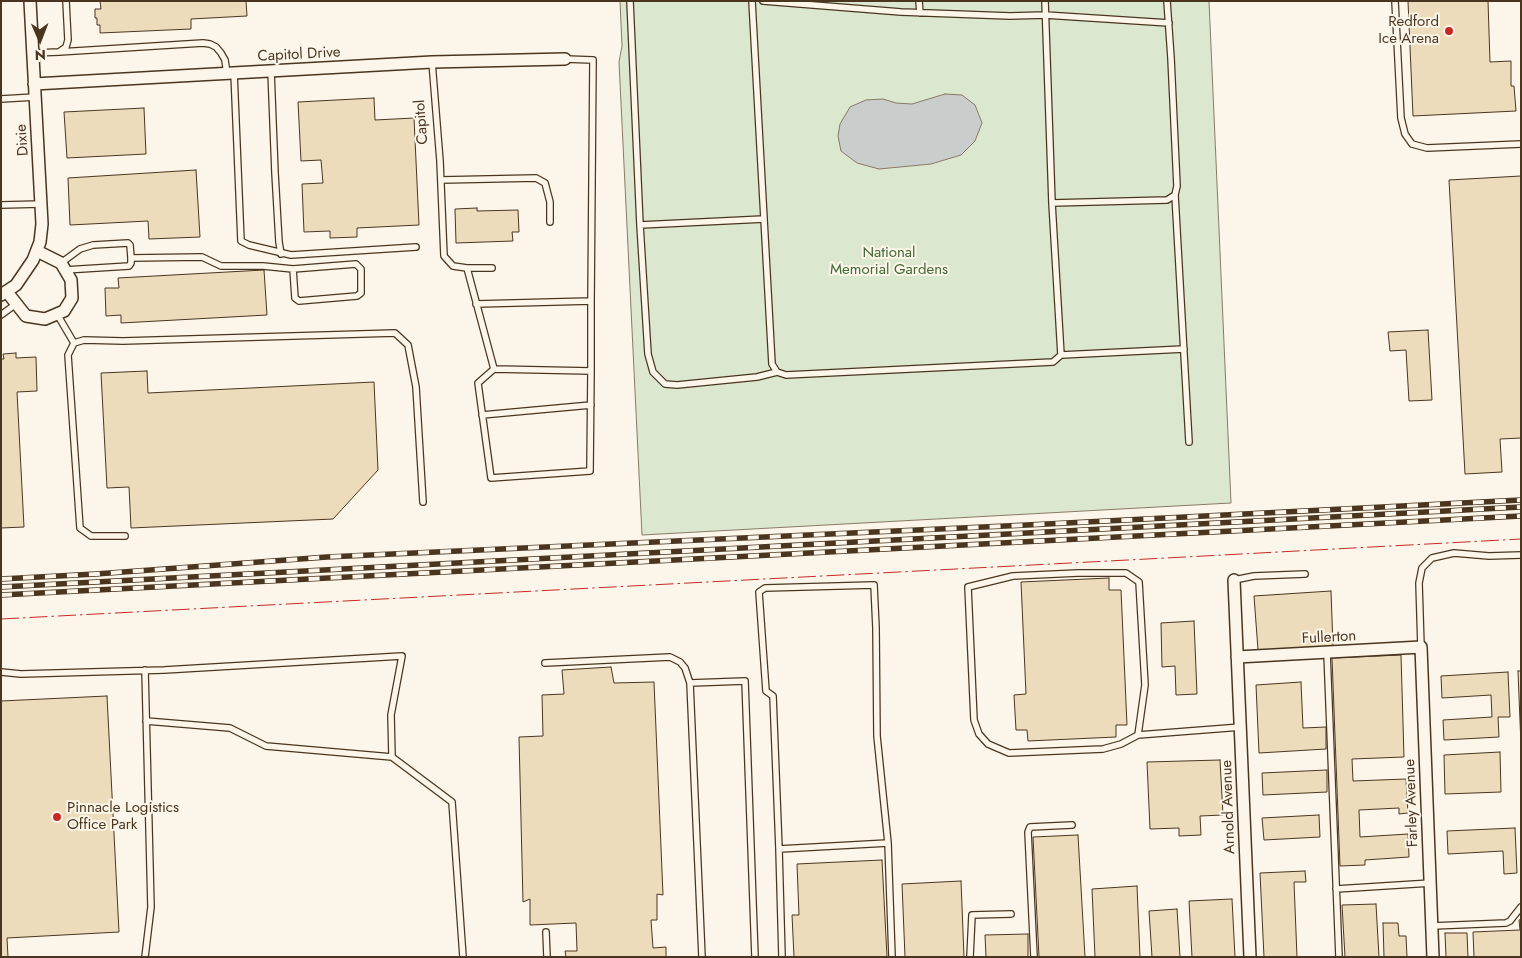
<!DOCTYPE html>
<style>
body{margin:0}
#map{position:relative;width:1522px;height:958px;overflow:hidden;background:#fbf6e9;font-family:Jost,sans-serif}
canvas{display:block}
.frame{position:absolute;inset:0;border:2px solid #4a3520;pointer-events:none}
.north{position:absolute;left:15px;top:15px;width:50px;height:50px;-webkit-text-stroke:4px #fbf6e9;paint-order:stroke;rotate:179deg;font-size:14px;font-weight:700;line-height:20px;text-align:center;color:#4a3520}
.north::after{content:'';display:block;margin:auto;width:18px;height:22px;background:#4a3520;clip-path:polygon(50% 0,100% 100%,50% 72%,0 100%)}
</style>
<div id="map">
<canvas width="1522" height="958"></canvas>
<div class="frame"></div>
<div class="north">N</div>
</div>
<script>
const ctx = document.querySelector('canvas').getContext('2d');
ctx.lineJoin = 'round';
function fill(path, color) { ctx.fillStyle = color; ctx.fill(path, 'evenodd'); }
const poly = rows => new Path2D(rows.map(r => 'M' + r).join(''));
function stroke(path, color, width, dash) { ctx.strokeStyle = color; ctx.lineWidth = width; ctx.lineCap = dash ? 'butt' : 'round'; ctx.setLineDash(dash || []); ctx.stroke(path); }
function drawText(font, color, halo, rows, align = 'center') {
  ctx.font = font + ' Jost,sans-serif'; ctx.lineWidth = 4; ctx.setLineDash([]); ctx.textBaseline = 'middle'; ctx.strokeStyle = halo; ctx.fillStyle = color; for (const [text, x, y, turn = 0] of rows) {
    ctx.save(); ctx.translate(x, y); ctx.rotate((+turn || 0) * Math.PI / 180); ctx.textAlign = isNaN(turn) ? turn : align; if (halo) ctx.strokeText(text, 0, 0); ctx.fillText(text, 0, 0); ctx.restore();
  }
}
const green = poly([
 [620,1,1209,1,1231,503,642,535,619,62,622,46,620,1]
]);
fill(green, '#dce7d0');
stroke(green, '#887966', 1);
const water = poly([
 [945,94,962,95,975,105,982,123,975,141,961,155,931,164,879,169,857,163,841,151,838,136,840,124,850,107,866,100,883,99,896,103,912,104,945,94]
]);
fill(water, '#c9cecd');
stroke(water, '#887966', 1);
const building = poly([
 [100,1,246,1,247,16,191,19,191,29,100,33,100,25,97,25,97,18,95,18,95,9,101,9,100,1],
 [1408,1,1488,1,1490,62,1511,61,1511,86,1514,86,1516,111,1413,116,1408,1],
 [374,98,375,120,414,118,419,225,357,228,357,237,330,238,330,231,304,232,302,184,323,183,321,160,301,161,298,102,374,98],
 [144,108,146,154,67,158,64,112,144,108],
 [196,170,200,237,149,239,148,221,70,225,68,178,196,170],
 [1521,176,1521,438,1500,439,1502,472,1465,474,1449,180,1521,176],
 [477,208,477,211,518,210,519,232,512,232,513,241,456,243,455,209,477,208],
 [264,270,267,315,121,323,121,315,106,316,105,288,119,288,118,278,264,270],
 [1428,330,1432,400,1409,401,1406,350,1390,351,1388,332,1428,330],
 [16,353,16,358,36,357,37,391,17,392,24,527,1,528,1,359,4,359,3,354,16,353],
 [147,371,148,393,374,382,378,470,333,519,131,528,129,487,107,488,101,373,147,371],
 [1109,578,1109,590,1121,590,1127,725,1116,725,1116,737,1028,741,1027,730,1016,730,1014,695,1026,694,1021,582,1109,578],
 [1331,591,1333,647,1258,650,1254,596,1331,591],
 [1194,621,1197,694,1176,695,1175,666,1162,667,1161,623,1194,621],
 [1401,655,1404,757,1352,759,1353,781,1406,779,1408,813,1399,814,1399,808,1359,810,1360,837,1408,834,1409,857,1365,860,1365,865,1340,866,1332,658,1401,655],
 [611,667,614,683,654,682,663,895,657,894,657,920,651,920,653,948,666,947,666,957,566,957,565,951,577,951,576,923,530,925,530,899,523,902,519,737,543,736,542,695,564,694,562,670,611,667],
 [1518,671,1521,671,1521,746,1518,671],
 [1508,672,1510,717,1498,717,1499,737,1444,740,1443,720,1492,717,1491,695,1442,698,1441,676,1508,672],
 [1301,682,1303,728,1326,727,1326,749,1259,753,1256,685,1301,682],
 [107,696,119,932,7,938,8,957,1,957,1,701,107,696],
 [1500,752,1501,792,1445,794,1444,755,1500,752],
 [1220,760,1223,815,1200,816,1201,835,1179,836,1179,828,1150,829,1147,762,1220,760],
 [1327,770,1327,792,1263,795,1262,773,1327,770],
 [1319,815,1320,837,1264,840,1262,818,1319,815],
 [1515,828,1517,873,1504,874,1503,851,1448,854,1447,831,1515,828],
 [1078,835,1085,957,1039,957,1033,837,1078,835],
 [882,860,887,957,794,957,792,915,799,915,797,864,882,860],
 [1305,871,1306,882,1294,882,1297,957,1264,957,1260,873,1305,871],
 [961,881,964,957,905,957,902,884,961,881],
 [1137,886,1140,957,1095,957,1092,889,1137,886],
 [1232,899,1235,957,1192,957,1189,901,1232,899],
 [1376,904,1379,957,1345,957,1342,905,1376,904],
 [1177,909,1180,957,1152,957,1149,911,1177,909],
 [1521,919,1521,957,1474,957,1473,932,1520,930,1519,920,1521,919],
 [1383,923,1398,923,1399,936,1406,936,1407,957,1384,957,1383,923],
 [1445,933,1467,933,1468,957,1446,957,1445,933],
 [1028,934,1028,957,986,957,985,935,1028,934]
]);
fill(building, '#ecdcbc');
stroke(building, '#4a3520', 1);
const lane = poly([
 [630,1,640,225,764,219],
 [752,1,772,364,777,372,786,375,1053,362,1061,355,1052,203,1045,1],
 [763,1,901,12,1010,16,1045,15,1169,23],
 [919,1,920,13],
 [1395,1,1401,118,1405,134,1412,144,1427,148,1521,144],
 [59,52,203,43,210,44,216,47,221,53,225,60,227,74],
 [33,53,59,52,66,47,68,40,66,1],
 [565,59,593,60,591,301,591,371,590,471,491,478,478,383,494,369,591,371],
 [432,62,440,161,444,256,453,266,467,268,492,268],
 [271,71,275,173,279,242,281,254],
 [234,73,241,241,249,245,291,255,416,247],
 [1,99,35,97],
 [441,180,536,178,545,183,550,202,550,222],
 [1175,195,1189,442],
 [1052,203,1167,200,1175,195,1177,186,1171,58,1167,1],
 [1,205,42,204],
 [640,225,648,354,653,372,665,384,677,385,757,377,777,372],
 [61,263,80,249,93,245,128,243,130,245,131,258,202,257,221,266,263,266,293,269,356,264,361,269,361,293,357,296,299,301,295,298,293,269],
 [467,268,494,369],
 [65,270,129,266,131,263,131,258],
 [476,304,591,301],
 [57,314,74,343,68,355,80,528,91,536,125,536],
 [1,315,16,304],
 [74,343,84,340,123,341,395,333,408,345,416,387,423,502],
 [1061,355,1184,349],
 [482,415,591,405],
 [1234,580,1254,576,1305,574],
 [1421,647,1419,583,1422,568,1432,558,1454,553,1489,556,1521,555],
 [1327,653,1339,957],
 [545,663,670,657,680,662,685,668,690,683,702,957],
 [145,670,151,907,145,957],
 [1,672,21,674,164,670,402,656,391,715,392,757,452,802,463,957],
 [690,683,745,681,755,957],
 [146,721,230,728,266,746,392,757],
 [1138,735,1145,685,1139,582,1126,573,1078,573,1013,576,968,587,974,720,979,734,988,744,1009,753,1103,749,1121,744,1138,735,1241,727],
 [779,849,773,696,766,691,759,592,765,588,874,585,876,628,877,736,888,843],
 [1336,889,1431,883],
 [1432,926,1506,923,1510,921,1521,907],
 [546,932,547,957],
 [782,957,779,849,888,843,892,957],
 [970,957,972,915,1011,914],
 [1034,957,1028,832,1030,827,1072,825]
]);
const street = poly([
 [34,84,432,62,565,59],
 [7,292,26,316,45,319,64,311,72,298,71,280,61,263,37,251],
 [1,295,16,285,33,260,40,242,42,224,30,1],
 [1234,580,1250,957],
 [1237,657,1421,647,1433,957]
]);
stroke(lane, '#4a3520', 8);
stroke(street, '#4a3520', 14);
stroke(lane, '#fbf6e9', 5.5);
stroke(street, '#fbf6e9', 11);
const rail = poly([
 [1,579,96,574,327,557,1027,525,1521,500],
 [1,587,1521,507],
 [1,595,1521,516]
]);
stroke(rail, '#4a3520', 5.5);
stroke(rail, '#fbf6e9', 4, [11]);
stroke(poly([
 [1,619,1185,557,1521,539]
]), '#c62828', 1, [18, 4, 2.5, 4]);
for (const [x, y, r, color] of [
 [1449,31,5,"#c62828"],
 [57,817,5,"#c62828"]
]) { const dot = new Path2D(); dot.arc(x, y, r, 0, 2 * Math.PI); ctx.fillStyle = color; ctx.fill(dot); stroke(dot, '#fbf6e9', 2); }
drawText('15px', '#4a3520', '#fbf6e9', [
 ["Redford",1439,22],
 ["Ice Arena",1439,39],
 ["Pinnacle Logistics",67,808,"left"],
 ["Office Park",67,825,"left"]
], 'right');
drawText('15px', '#4a3520', '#fbf6e9', [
 ["Capitol Drive",299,55,-3],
 ["Capitol",422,122,-94],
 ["Dixie",23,140,-94],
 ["Fullerton",1329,638,-3],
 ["Farley Avenue",1412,803,-92],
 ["Arnold Avenue",1229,807,-92]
]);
drawText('15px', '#436837', '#fbf6e9', [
 ["National",889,253],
 ["Memorial Gardens",889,270]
]);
</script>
